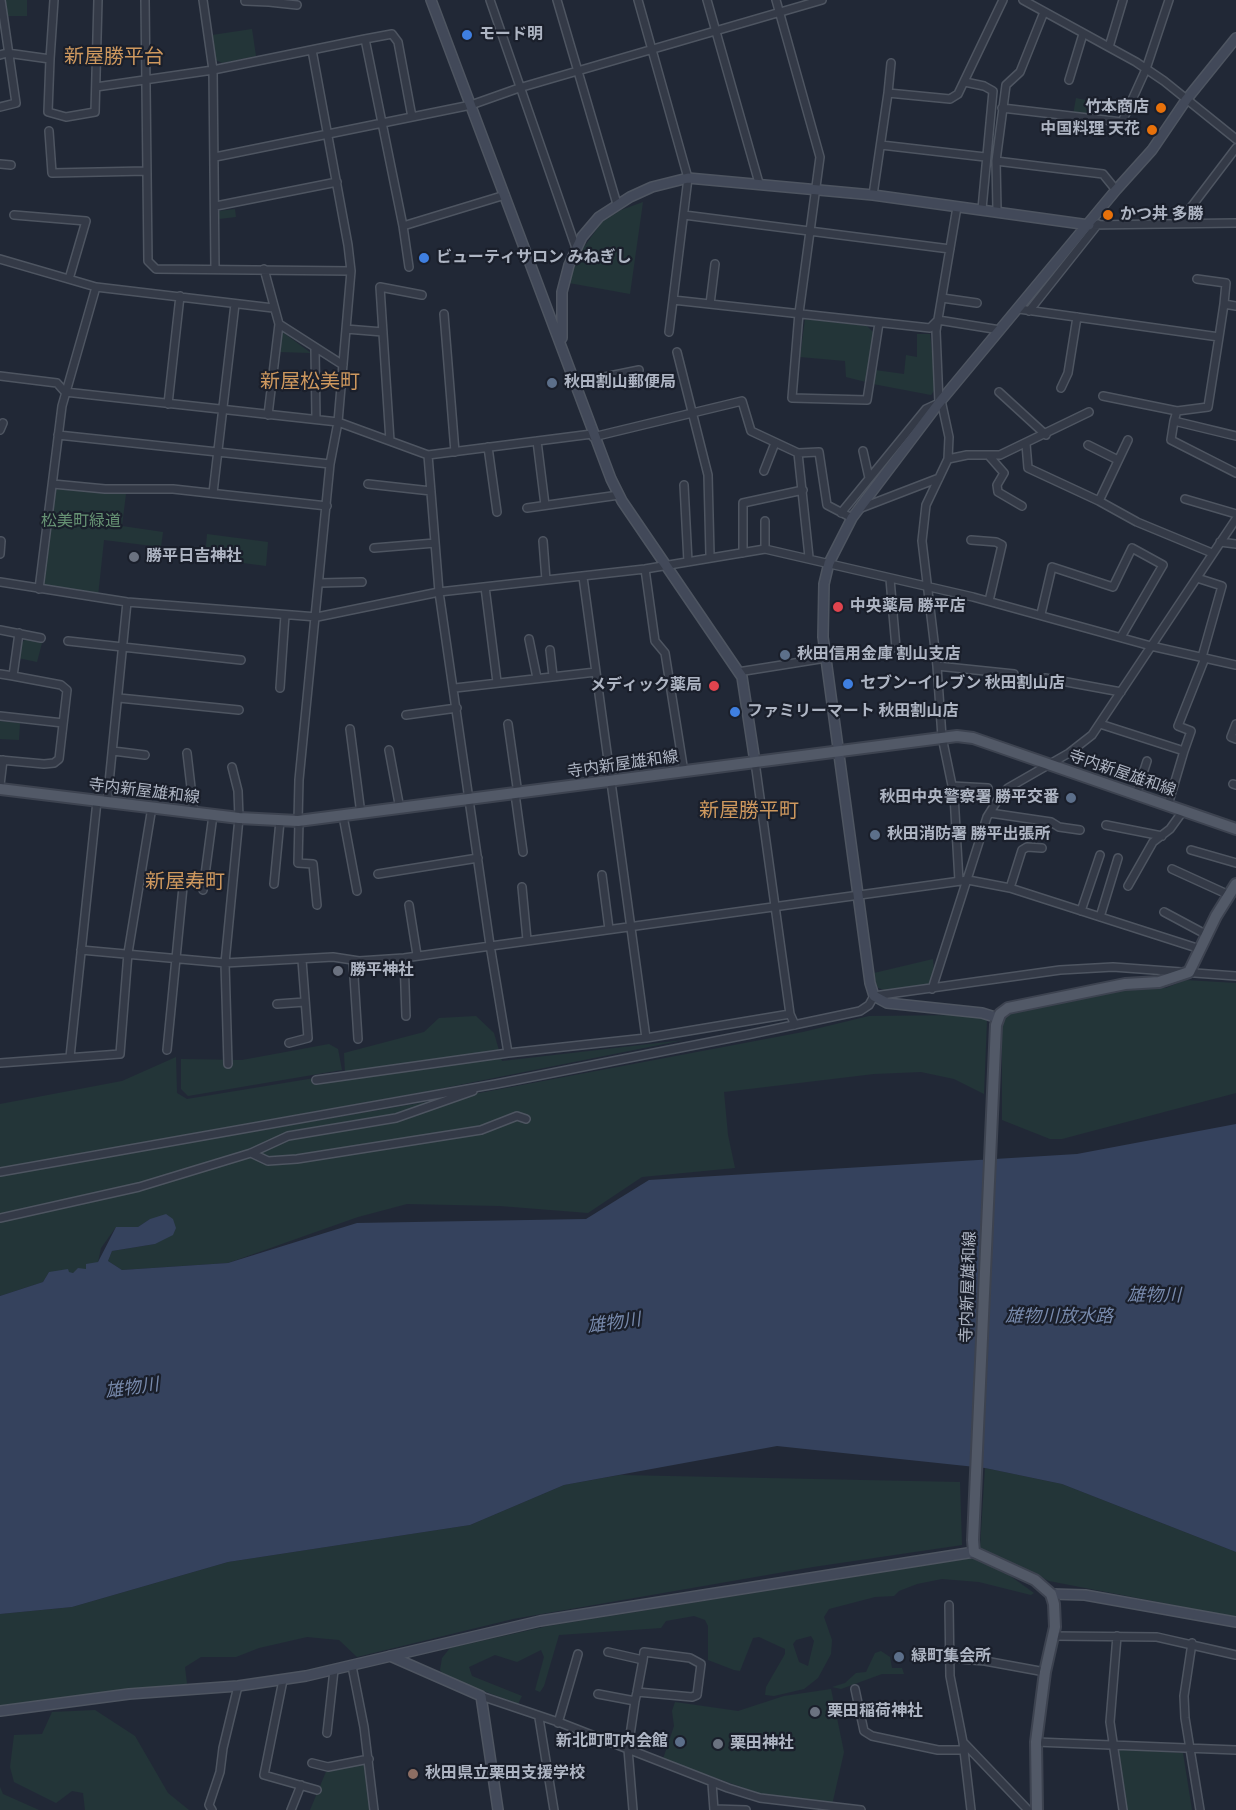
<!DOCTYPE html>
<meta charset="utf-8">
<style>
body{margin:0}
canvas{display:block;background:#212836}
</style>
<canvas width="1236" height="1810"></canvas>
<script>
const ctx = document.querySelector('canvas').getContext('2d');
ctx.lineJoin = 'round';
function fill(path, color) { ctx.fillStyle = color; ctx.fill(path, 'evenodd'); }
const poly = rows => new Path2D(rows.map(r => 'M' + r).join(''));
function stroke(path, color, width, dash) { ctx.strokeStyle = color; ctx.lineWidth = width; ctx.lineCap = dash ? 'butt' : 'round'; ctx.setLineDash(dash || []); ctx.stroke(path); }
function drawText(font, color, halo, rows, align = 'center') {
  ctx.font = font + ' Poppins,"Noto Sans JP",sans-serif'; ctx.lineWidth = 4.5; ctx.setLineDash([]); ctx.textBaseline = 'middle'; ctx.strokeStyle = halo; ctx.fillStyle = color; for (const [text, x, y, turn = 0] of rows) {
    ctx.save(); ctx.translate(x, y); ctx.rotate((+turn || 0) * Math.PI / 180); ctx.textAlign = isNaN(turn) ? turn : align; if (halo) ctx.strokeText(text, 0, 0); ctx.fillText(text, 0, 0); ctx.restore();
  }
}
fill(poly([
 [5,0,27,0,27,16,6,16],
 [252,29,256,56,222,63,216,60,212,35],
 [1076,98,1099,103,1097,118,1073,115],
 [643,202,630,294,569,283,576,258,602,222,621,210],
 [235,209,236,217,219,219,218,211],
 [805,319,867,326,874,333,866,382,846,377,845,361,800,357],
 [281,331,311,353,279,352],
 [917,334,930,334,936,388,931,395,873,384,875,370,904,374,906,355,917,357],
 [55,488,126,494,122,526,163,532,161,547,104,540,98,596,42,588],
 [207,534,268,542,266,566,205,558],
 [26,639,42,643,37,662,18,658,21,643],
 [0,721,20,723,19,740,0,739],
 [933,959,934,971,930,985,888,991,878,988,875,981,874,973],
 [1185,980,1236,983,1236,1093,1062,1139,1050,1139,1002,1120,1002,1022,1009,1014,1128,987,1166,988],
 [968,1015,987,1020,984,1094,954,1079,921,1072,874,1074,724,1092,728,1135,735,1168,642,1177,588,1213,500,1206,407,1204,358,1217,228,1263,122,1270,108,1261,112,1251,155,1244,150,1219,138,1227,116,1227,101,1248,98,1262,86,1269,73,1273,49,1272,43,1282,0,1296,0,1175,490,1091,803,1032,869,1016],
 [476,1016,494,1033,502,1061,684,1040,434,1090,0,1168,0,1104,122,1081,176,1057,177,1093,187,1099,345,1073,344,1053,424,1032,439,1018],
 [329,1044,338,1049,342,1070,188,1096,181,1089,181,1059,242,1060],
 [985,1468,1062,1484,1236,1552,1236,1617,1049,1581,980,1548],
 [620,1475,960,1482,962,1545,813,1567,513,1619,357,1657,339,1640,307,1637,259,1648,236,1657,201,1657,185,1667,187,1684,0,1706,0,1614,72,1607,228,1562,470,1525,564,1485],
 [966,1559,975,1559,1009,1575,1034,1593,1031,1595,979,1582,942,1579,917,1584,899,1591,894,1596,875,1597,829,1609,824,1617,832,1640,831,1654,818,1678,804,1689,774,1696,765,1695,766,1687,785,1654,785,1649,759,1637,753,1638,740,1671,734,1670,708,1660,708,1626,705,1620,694,1616,666,1621,661,1628,559,1635,544,1686,540,1692,535,1690,544,1657,541,1650,517,1662,495,1655,469,1667,472,1676,522,1696,518,1704,444,1676,440,1670,442,1658,450,1648,548,1626],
 [811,1636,814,1641,808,1666,799,1662,793,1644,796,1640],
 [881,1651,890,1657,892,1668,902,1668,904,1674,882,1674,841,1689,832,1687,845,1683,856,1673,866,1672,875,1653],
 [831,1689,844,1752,832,1805,772,1798,663,1759,674,1726,672,1711,675,1702,738,1711,784,1696],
 [95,1710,135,1736,168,1793,189,1810,85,1810,83,1793,72,1791,56,1803,14,1782,10,1767,14,1735,42,1734,52,1712],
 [1116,1749,1183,1753,1192,1810,1127,1810],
 [369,1759,374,1810,310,1810,328,1767],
 [0,1787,3,1794,39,1810,0,1810]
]), '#233538');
fill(poly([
 [1236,1124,1236,1552,1062,1484,985,1468,777,1446,564,1485,470,1525,228,1562,72,1607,0,1614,0,1296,43,1282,49,1272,68,1269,69,1272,73,1273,78,1268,86,1269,86,1264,98,1262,116,1227,138,1227,150,1219,166,1214,173,1219,176,1228,173,1235,155,1244,112,1251,108,1261,122,1270,228,1263,357,1223,586,1219,649,1180,1077,1154]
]), '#35425d');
const street = poly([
 [145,0,148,261,156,269,351,271],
 [203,0,213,70,215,269],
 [268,0,269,2,297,5],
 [490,0,576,248],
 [557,0,617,204],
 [638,0,688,178,673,300,930,328,938,320,1000,330],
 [707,0,759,183],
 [776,0,820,157,799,313,792,398,867,400,879,323],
 [1023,0,1136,62,1164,81,1236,139],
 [245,1,269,2],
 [365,39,392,34,398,42,412,117],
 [1109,47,1123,0],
 [0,55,7,53,50,59,54,0],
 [50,59,48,112,66,117,95,112,98,0],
 [1069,80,1083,34],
 [965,82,984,86,993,91,982,209],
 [96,87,213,70,365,39,403,226,505,195],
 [888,93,891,63],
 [0,107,16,103,1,0],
 [1002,108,1122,122,1146,69,1169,0],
 [49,131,52,173,146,171],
 [881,145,985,157],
 [215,157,471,105,519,88,822,0],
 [996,161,1103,174,1116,190],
 [0,164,11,165],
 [873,195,888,93,950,99,958,94,1003,0],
 [216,206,337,182],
 [997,210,996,161,1006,85,1020,72,1044,12],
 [14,215,86,221,69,279],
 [684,215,950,249],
 [1179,223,1236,148],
 [1089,225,1236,223],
 [403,226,409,267],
 [0,259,96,287],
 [264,269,279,324,343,365],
 [1197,279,1226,283,1224,304],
 [942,298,977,303],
 [710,304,715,264],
 [1019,309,1219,337,1224,304,1236,306],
 [1029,311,1098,224],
 [444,314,455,452],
 [346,329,383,332],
 [669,332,673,300],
 [315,349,316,419],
 [677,352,708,475,710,555],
 [0,376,57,383,65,392,338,422,428,455,592,434],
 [575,383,639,370],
 [1061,388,1068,373,1077,317],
 [999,392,1046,435],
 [1103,396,1177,411],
 [941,400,949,437,948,459,926,505,922,541,937,666,942,737,954,795,959,881],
 [168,404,180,296],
 [268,415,279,324],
 [1174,421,1177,411,1208,407,1219,337],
 [0,430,3,423],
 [58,435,330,464],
 [1236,436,1174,421,1171,440,1236,473],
 [593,437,742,401,751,431,798,453,819,452,827,505,852,518],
 [390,441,380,287,422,295],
 [537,441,545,505],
 [1026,444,1028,468,1099,501,1137,522,1212,553],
 [1088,445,1118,460],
 [488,447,497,512],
 [863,451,869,478],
 [798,453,809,557],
 [428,455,439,592,490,945,508,1053],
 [990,457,1004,473,997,485,998,492,1022,506],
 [948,459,967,455,1000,455,1089,412],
 [764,471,775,443],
 [53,484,105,489,173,489,327,506],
 [368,484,431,491],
 [684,485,688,562],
 [213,493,235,304],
 [1185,499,1236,514],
 [1099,501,1128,440],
 [527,508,619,495],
 [861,508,939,478],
 [841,513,926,409,939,403,936,331,957,207],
 [765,521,765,549],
 [971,540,996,542,1002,545,989,601],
 [543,541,546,580],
 [1220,542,1236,544],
 [374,548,435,543],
 [743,553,743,503,803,490],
 [0,554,1,541],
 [645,569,655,641,665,653,684,772],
 [583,577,646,1038],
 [1197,578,1222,586,1202,657],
 [890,579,896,648],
 [0,582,127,602,317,617,439,592,645,569,765,549,973,597,1151,646,1236,665],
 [320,583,362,582],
 [485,587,497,682],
 [39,589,62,406,96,287,273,308],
 [1041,614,1052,567,1113,587,1132,548,1163,565,1121,637],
 [0,630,41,638],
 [529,639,537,678],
 [68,641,241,660],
 [550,650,553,676],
 [937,666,1014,674],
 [738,672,826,658],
 [0,674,13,676],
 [1045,678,1121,692],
 [280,688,285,615],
 [455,688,596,672],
 [119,698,239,710],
 [406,715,457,708],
 [0,716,63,723],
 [508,724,518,794],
 [1100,724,1184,751,1168,805],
 [1236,724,1231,737,1236,739],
 [350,729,361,814],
 [389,750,400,809],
 [113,751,145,755],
 [1184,751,1191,731,1178,726,1205,658],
 [187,753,194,813],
 [0,760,44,764,54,763,59,759,67,690,61,685,13,676,19,633],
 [755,762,790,1014,795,1025],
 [1233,784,1236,785],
 [0,785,3,760],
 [952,786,988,788],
 [515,794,523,852],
 [1136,795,1147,761],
 [107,803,127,602],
 [990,813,1051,822,1059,827,1080,830],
 [343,816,357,891],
 [298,821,299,780,330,464,338,422,351,271,348,245,312,50],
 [299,821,298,863,313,864,317,905],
 [1106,825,1162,836],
 [1191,850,1236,863],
 [1172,869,1229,895],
 [378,874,478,858],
 [602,875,609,929],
 [274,884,280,821],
 [1128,886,1153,842,1170,829,1183,811],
 [522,887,527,940],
 [1010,888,1022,850,1027,847,1042,848],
 [203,890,213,815],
 [409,905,417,955],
 [1081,911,1100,855],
 [1164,912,1207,935],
 [1100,917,1118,858],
 [81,950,225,963,333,957,359,961,404,958,968,880,1010,888,1200,949],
 [404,958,406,1016],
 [353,961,358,1039],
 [932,989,987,817,997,801,1008,788,1069,753,1092,735,1236,519],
 [277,1004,305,1002],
 [289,1043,308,1038,302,960],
 [167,1050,183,887],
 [70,1057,97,801],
 [0,1063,120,1054,128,953,152,807],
 [228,1064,225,963,239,818,238,791,232,767],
 [316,1080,508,1053,646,1038,790,1014],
 [251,1153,268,1161,297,1159,481,1130,517,1116,526,1119],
 [0,1172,496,1084,751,1034,860,1011,869,1005,874,996,1060,970,1113,967,1236,976],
 [0,1218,139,1187,251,1153,288,1136,396,1118,473,1091],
 [949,1605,950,1676,963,1742,971,1810],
 [1053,1636,1157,1637,1236,1655],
 [1117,1636,1110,1722,1123,1810],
 [1192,1643,1184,1696,1185,1718,1200,1810],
 [608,1652,643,1660],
 [948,1658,985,1661,1045,1672],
 [352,1666,364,1727,374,1810],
 [283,1680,264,1775,317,1790],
 [855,1689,864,1731,872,1736,938,1750,963,1750],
 [598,1694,635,1701],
 [481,1696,561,1723,728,1788,760,1798,861,1810],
 [539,1718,554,1810],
 [558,1723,578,1654],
 [327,1733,334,1670],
 [963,1742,1028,1810],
 [1036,1742,1236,1750],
 [312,1763,328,1767,369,1759],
 [712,1783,714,1810],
 [714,1809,746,1810],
 [212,1810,209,1805,220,1772,223,1748,238,1686],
 [291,1810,301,1785],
 [633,1810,628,1749,635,1701,637,1692,643,1660,644,1652,690,1658,701,1664,697,1695,692,1697,637,1692]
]);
const secondary = poly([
 [431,0,611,479,622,501,742,677,755,762],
 [562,338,562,292,569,265,582,237,599,217,630,197,652,187,688,178,873,195,1089,225],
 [998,1018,982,1013,887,1003,874,996,870,983,823,637,824,584,829,563,852,518,939,403,1116,190,1152,150,1186,100,1236,38],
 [1051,1594,1085,1595,1236,1622],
 [390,1656,481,1696,498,1810],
 [0,1711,129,1694,238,1686,306,1676,540,1621,974,1552]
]);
const primary = poly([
 [0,789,239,818,298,821,957,736,973,738,1236,829],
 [1037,1810,1036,1742,1045,1672,1055,1627,1054,1604,1051,1594,1035,1580,974,1552,973,1540,996,1025,1000,1014,1008,1008,1125,984,1159,982,1189,972,1216,916,1236,884]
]);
stroke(street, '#4e5561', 10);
stroke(secondary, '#4e5561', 12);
stroke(primary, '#3d4350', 14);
stroke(street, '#343a47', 7);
stroke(secondary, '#424959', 9);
stroke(primary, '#525967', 10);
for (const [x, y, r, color] of [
 [467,35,6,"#3f7fe0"],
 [1161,108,6,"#e8710a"],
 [1152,130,6,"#e8710a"],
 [1108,215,6,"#e8710a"],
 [424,258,6,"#3f7fe0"],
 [552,383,6,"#5c6f8a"],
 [134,557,6,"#6b7280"],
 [838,607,6,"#e0444e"],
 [785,655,6,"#5c6f8a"],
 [848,684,6,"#3f7fe0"],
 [714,686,6,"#e0444e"],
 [735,712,6,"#3f7fe0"],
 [1071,798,6,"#5c6f8a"],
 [875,835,6,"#5c6f8a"],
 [338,971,6,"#6b7280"],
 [899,1657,6,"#5c6f8a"],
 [815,1712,6,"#6b7280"],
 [680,1742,6,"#5c6f8a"],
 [718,1744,6,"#6b7280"],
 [413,1774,6,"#8d6e63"]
]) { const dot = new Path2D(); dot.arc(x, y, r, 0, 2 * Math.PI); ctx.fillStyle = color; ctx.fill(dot); stroke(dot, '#1a1f2b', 2); }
drawText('bold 16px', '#aeb5c3', '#1a1f2b', [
 ["モード明",479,35],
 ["竹本商店",1149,108,"right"],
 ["中国料理 天花",1140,130,"right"],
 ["かつ丼 多勝",1120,215],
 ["ビューティサロン みねぎし",436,258],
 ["秋田割山郵便局",564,383],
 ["勝平日吉神社",146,557],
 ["中央薬局 勝平店",850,607],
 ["秋田信用金庫 割山支店",797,655],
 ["セブン-イレブン 秋田割山店",860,684],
 ["メディック薬局",702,686,"right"],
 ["ファミリーマート 秋田割山店",747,712],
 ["秋田中央警察署 勝平交番",1059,798,"right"],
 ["秋田消防署 勝平出張所",887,835],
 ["勝平神社",350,971],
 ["緑町集会所",911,1657],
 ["栗田稲荷神社",827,1712],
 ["新北町町内会館",668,1742,"right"],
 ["栗田神社",730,1744],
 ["秋田県立栗田支援学校",425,1774]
], 'left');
drawText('16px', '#679374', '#1a1f2b', [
 ["松美町緑道",81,522]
]);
drawText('16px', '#aeb5c3', '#1a1f2b', [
 ["寺内新屋雄和線",623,765,-8],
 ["寺内新屋雄和線",1122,774,19],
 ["寺内新屋雄和線",144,792,7],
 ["寺内新屋雄和線",969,1287,-88]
]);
drawText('italic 18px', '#7789ab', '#1a1f2b', [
 ["雄物川",1154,1296],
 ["雄物川放水路",1059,1317],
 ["雄物川",614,1324,-8],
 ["雄物川",132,1389,-8]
]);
drawText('20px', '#ce985e', '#1a1f2b', [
 ["新屋勝平台",114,58],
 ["新屋松美町",310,383],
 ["新屋勝平町",749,812],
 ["新屋寿町",185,883]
]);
</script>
